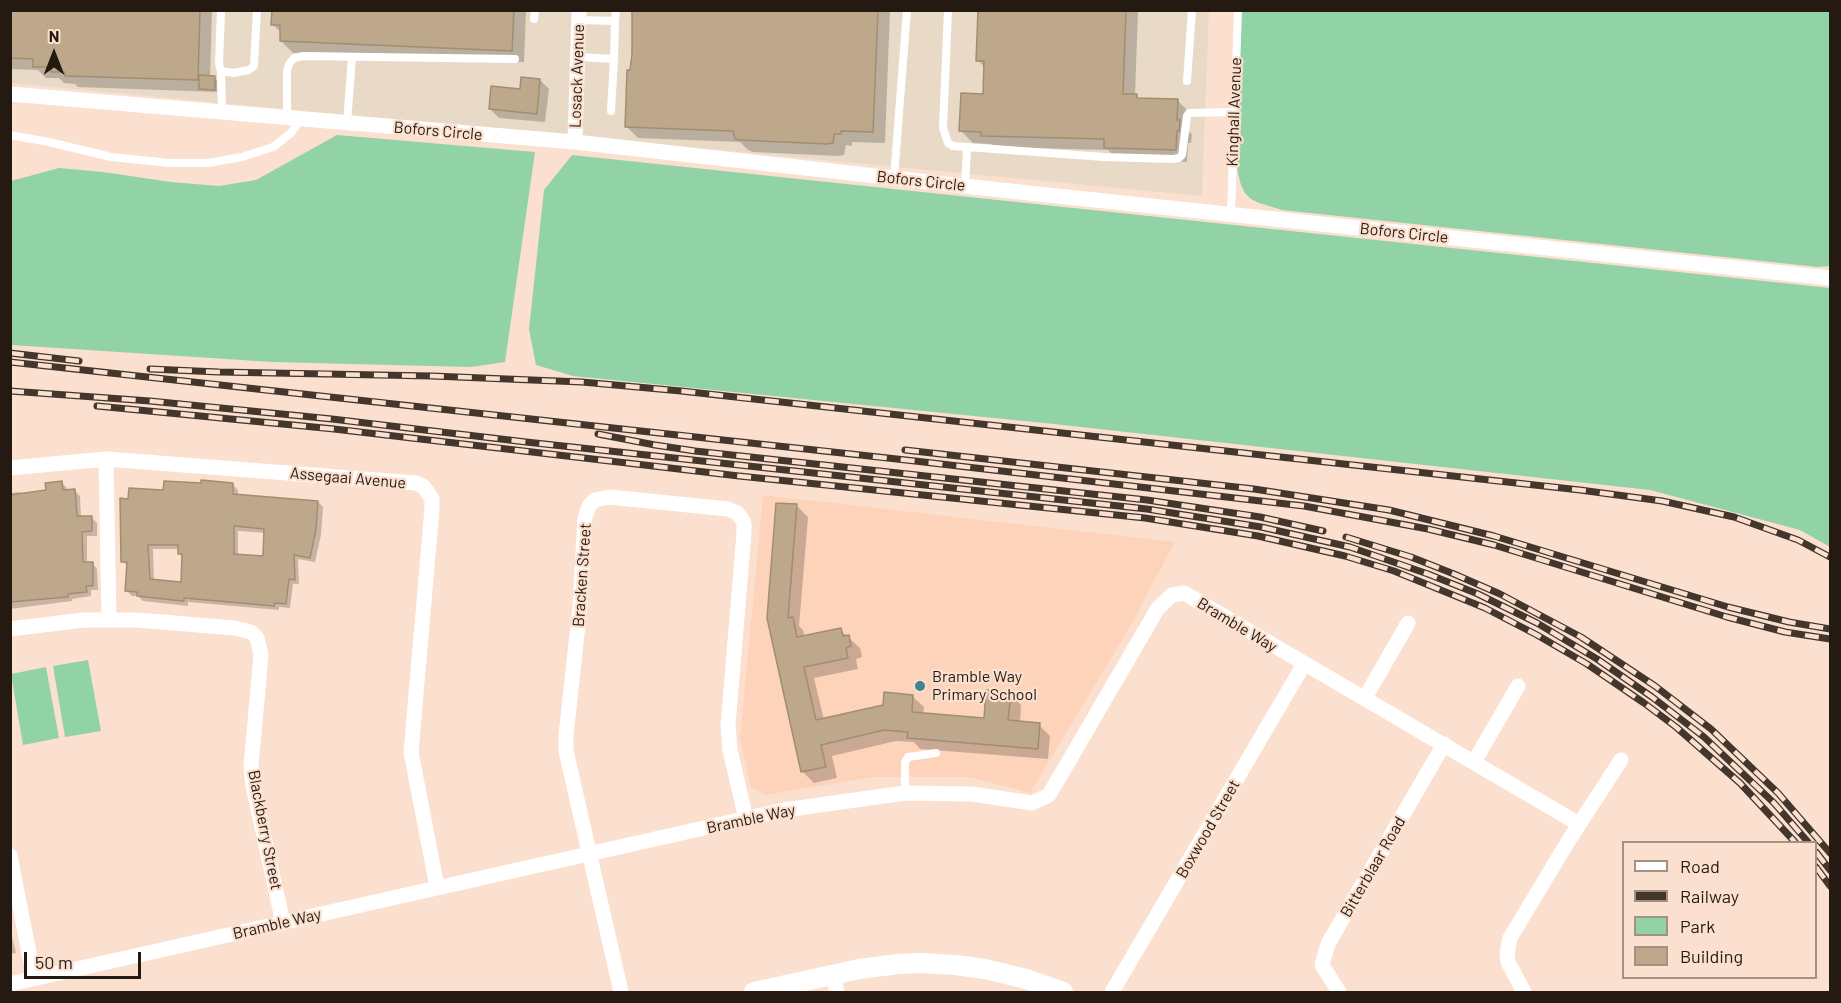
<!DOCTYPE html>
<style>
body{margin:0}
#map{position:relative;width:1841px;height:1003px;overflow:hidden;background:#fbe0cf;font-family:Barlow,sans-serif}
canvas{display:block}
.frame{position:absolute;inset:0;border:12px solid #251a12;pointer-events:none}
.legend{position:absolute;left:1622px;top:841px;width:195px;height:138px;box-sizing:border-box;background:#fbe0cf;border:2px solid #a59183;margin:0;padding:8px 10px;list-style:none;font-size:18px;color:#251a12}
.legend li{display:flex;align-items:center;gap:12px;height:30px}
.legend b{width:30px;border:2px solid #a59183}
.north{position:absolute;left:24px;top:24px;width:60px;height:60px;-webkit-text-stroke:4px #fbe0cf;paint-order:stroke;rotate:0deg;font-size:16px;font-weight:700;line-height:24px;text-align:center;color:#251a12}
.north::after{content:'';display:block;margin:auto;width:21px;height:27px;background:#251a12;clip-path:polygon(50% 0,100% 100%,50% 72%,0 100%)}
.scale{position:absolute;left:24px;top:952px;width:117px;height:27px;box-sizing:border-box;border:3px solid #251a12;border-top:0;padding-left:8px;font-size:18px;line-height:21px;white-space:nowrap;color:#251a12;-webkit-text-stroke:4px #fbe0cf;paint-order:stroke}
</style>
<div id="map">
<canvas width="1841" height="1003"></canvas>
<div class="frame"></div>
<ul class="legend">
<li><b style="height:8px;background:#fff"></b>Road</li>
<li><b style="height:8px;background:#43362d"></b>Railway</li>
<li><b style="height:16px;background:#91d3a6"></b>Park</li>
<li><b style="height:16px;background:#bea88b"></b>Building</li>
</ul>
<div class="north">N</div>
<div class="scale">50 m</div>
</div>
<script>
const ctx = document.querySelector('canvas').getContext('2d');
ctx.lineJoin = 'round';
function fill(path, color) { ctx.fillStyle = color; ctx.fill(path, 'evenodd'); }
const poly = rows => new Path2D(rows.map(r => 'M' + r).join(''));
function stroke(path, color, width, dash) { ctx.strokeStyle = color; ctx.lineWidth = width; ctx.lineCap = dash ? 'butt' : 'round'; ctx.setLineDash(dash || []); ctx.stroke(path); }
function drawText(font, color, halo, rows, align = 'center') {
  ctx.font = font + ' Barlow,sans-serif'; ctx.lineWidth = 4.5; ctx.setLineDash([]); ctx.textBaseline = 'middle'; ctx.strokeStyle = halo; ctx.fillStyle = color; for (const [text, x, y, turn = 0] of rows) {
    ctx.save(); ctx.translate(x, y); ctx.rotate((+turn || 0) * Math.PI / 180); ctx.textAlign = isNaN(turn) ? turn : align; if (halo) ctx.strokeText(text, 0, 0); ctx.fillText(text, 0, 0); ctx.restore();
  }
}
fill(poly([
 [10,11,1209,11,1202,196,11,83]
]), '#e9dac7');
fill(poly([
 [763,495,1175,542,1126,634,1030,793,969,777,874,777,765,795,751,787,740,739]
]), '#fdd4ba');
fill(poly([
 [1241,11,1830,11,1830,266,1818,267,1282,210,1259,203,1251,199,1245,193,1241,185,1238,173,1236,158],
 [337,135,535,152,505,362,471,367,272,362,11,345,11,181,59,168,103,172,171,182,219,186,256,180],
 [572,155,1830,288,1830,547,1800,530,1650,490,1054,424,573,376,536,365,529,329,544,190],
 [88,660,101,731,65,737,53,666],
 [46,667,59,738,23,745,11,674]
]), '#91d3a6');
fill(poly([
 [10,10,212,10,210,77,214,77,217,80,217,92,78,87,75,84,64,83,59,78,46,78,38,70,10,69],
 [273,10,526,10,524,62,293,53,281,41,282,33,272,24],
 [632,10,890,10,885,143,852,142,852,146,846,145,844,155,839,156,753,152,748,150,740,142,638,138,626,126,631,71,634,17],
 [979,10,1138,10,1135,96,1140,99,1177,100,1189,112,1188,131,1192,134,1191,143,1188,143,1187,162,1117,159,1108,150,994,147,991,144,973,143,961,131,984,95,985,68,978,60],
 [540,80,549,89,545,122,499,118,490,109],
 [62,483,67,488,67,492,75,491,80,496,81,518,92,518,97,523,97,536,87,536,87,564,92,563,97,569,98,590,91,590,91,596,72,599,72,601,10,609,10,493,20,492,22,495,47,492],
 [233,485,238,490,238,496,318,502,323,507,321,535,315,562,298,559,299,584,293,584,290,608,279,607,279,610,188,602,188,606,143,601,138,596,132,596,126,590,128,567,123,561,129,501,165,492],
 [238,531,266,533,264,558,238,555],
 [153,549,179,549,179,554,184,558,182,583,154,581],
 [797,506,808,517,799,626,803,630,805,637,840,630,860,648,862,657,856,659,858,669,814,678,824,720,884,706,912,696,924,707,923,715,985,720,1010,694,1021,705,1020,723,1039,725,1050,736,1048,759,920,749,914,742,896,741,832,756,837,778,814,783,803,772,768,619],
 [10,929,16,953,10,954]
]), '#0003');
const building = poly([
 [10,10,200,10,198,80,65,76,65,72,51,72,51,67,33,67,33,59,10,58,10,10],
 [272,10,514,10,512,51,280,41,280,25,271,25,272,10],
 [632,10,878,10,873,132,841,131,841,134,834,134,833,143,827,144,740,140,735,139,733,131,625,127,627,70,630,70,632,54,632,10],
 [978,10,1126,10,1123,94,1137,94,1137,98,1178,99,1177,120,1180,120,1179,131,1177,131,1176,150,1104,148,1104,139,981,136,981,132,959,131,961,93,983,94,984,61,976,61,978,10],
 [199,75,215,76,215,90,199,89,199,75],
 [521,77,540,79,537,114,489,109,491,86,520,89,521,77],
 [201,480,233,483,233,494,318,501,316,529,310,558,294,555,295,580,289,579,286,604,275,603,274,606,184,598,184,601,173,600,137,596,137,592,125,591,127,562,121,562,120,498,128,499,129,488,163,490,164,481,201,483,201,480],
 [234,526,264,529,263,556,234,554,234,526],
 [148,545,178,545,178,554,182,554,181,582,150,579,148,545],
 [62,481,63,490,75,489,77,516,92,516,92,531,82,532,83,562,93,562,93,586,86,586,87,592,68,594,68,597,10,602,10,495,46,490,45,483,62,481],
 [776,503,797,504,788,618,793,617,797,637,841,628,843,636,849,635,851,646,846,648,848,658,804,667,816,720,883,705,884,692,913,695,912,712,984,718,986,690,1011,692,1008,720,1040,723,1038,749,907,738,908,732,884,730,821,745,826,767,801,772,767,618,776,503]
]);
fill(building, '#bea88b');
stroke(building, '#a28d71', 1.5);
stroke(poly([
 [221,10,219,64,221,71,234,73,249,70,254,66,257,10],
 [948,10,943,128,948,143,953,146,1104,157,1173,159,1179,158,1182,155,1187,116,1189,113,1234,112],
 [534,19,535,10],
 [615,21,616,10],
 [578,57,614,59,615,21,579,20],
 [221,71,222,112],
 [1187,81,1192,10],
 [611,111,614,59],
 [287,118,287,71,289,64,294,58,303,56,515,59],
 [347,123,352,57],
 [10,135,49,142,111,157,170,163,208,163,242,157,273,147,291,133,301,119],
 [894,178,907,10],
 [965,186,967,148],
 [1231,213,1238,10],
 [905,793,905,762,908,757,936,753]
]), '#fff', 8);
stroke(poly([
 [10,94,575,142,982,188,1830,278],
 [575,142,579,10],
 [106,459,109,620],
 [10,468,106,459,416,483,424,487,432,499,432,509,411,752,437,887],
 [10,629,84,620,137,620,234,628,251,632,257,638,261,655,251,766,253,786,283,923],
 [1365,698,1408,623],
 [1474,762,1518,686],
 [10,856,34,978],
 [833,975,837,992],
 [10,984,784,810,905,793,972,794,1032,803,1049,795,1158,608,1172,595,1184,593,1579,824],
 [621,992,566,751,566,735,580,607,585,518,589,506,595,500,609,497,728,509,737,513,742,519,744,524,744,533,728,725,730,750,746,819],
 [1112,992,1304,664],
 [1339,992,1322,965,1328,944,1444,744],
 [1524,992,1508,962,1507,954,1510,938,1569,840,1621,760]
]), '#fff', 15);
stroke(poly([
 [754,992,859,969,898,964,921,963,955,965,985,969,1026,979,1063,992]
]), '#fff', 20);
const rail = poly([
 [10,353,79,361],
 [10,362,915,461,1304,506,1428,529,1494,545,1727,617,1785,632,1830,639],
 [150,369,219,372,432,376,582,382,681,391,1580,490,1662,501,1734,517,1798,540,1830,557],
 [10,391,150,401,332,419,526,442,1147,509,1261,527,1350,547,1428,574,1478,594,1537,623,1597,659,1652,697,1704,737,1774,803,1808,842],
 [97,406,334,429,739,476,1145,518,1258,536,1345,556,1394,571,1485,608,1537,635,1587,664,1644,703,1676,727,1740,783,1795,842],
 [598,434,655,445,695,451,1147,500,1260,517,1323,531],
 [905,450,1254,489,1389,510,1494,536,1728,607,1789,622,1830,629],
 [1346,537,1411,557,1454,574,1500,594,1581,637,1655,686,1711,729,1778,793,1830,853],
 [1816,852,1830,870],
 [1816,867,1830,886]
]);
stroke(rail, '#43362d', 7);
stroke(rail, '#fbe0cf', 4.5, [14]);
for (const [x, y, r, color] of [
 [920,686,6,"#428396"]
]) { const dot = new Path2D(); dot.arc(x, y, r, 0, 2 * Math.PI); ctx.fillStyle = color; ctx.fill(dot); stroke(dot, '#fbe0cf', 2); }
drawText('16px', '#251a12', '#fbe0cf', [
 ["Losack Avenue",577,76,-88],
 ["Kinghall Avenue",1234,112,-88],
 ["Bofors Circle",438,131,5],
 ["Bofors Circle",921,181,6],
 ["Bofors Circle",1404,233,6],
 ["Assegaai Avenue",348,478,5],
 ["Bracken Street",582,575,-86],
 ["Bramble Way",1237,625,31],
 ["Bramble Way",751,819,-12],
 ["Boxwood Street",1208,829,-60],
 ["Blackberry Street",265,830,79],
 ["Bitterblaar Road",1373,867,-60],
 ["Bramble Way",277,924,-13]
]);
drawText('16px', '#251a12', '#fbe0cf', [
 ["Bramble Way",932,677],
 ["Primary School",932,695]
], 'left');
</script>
